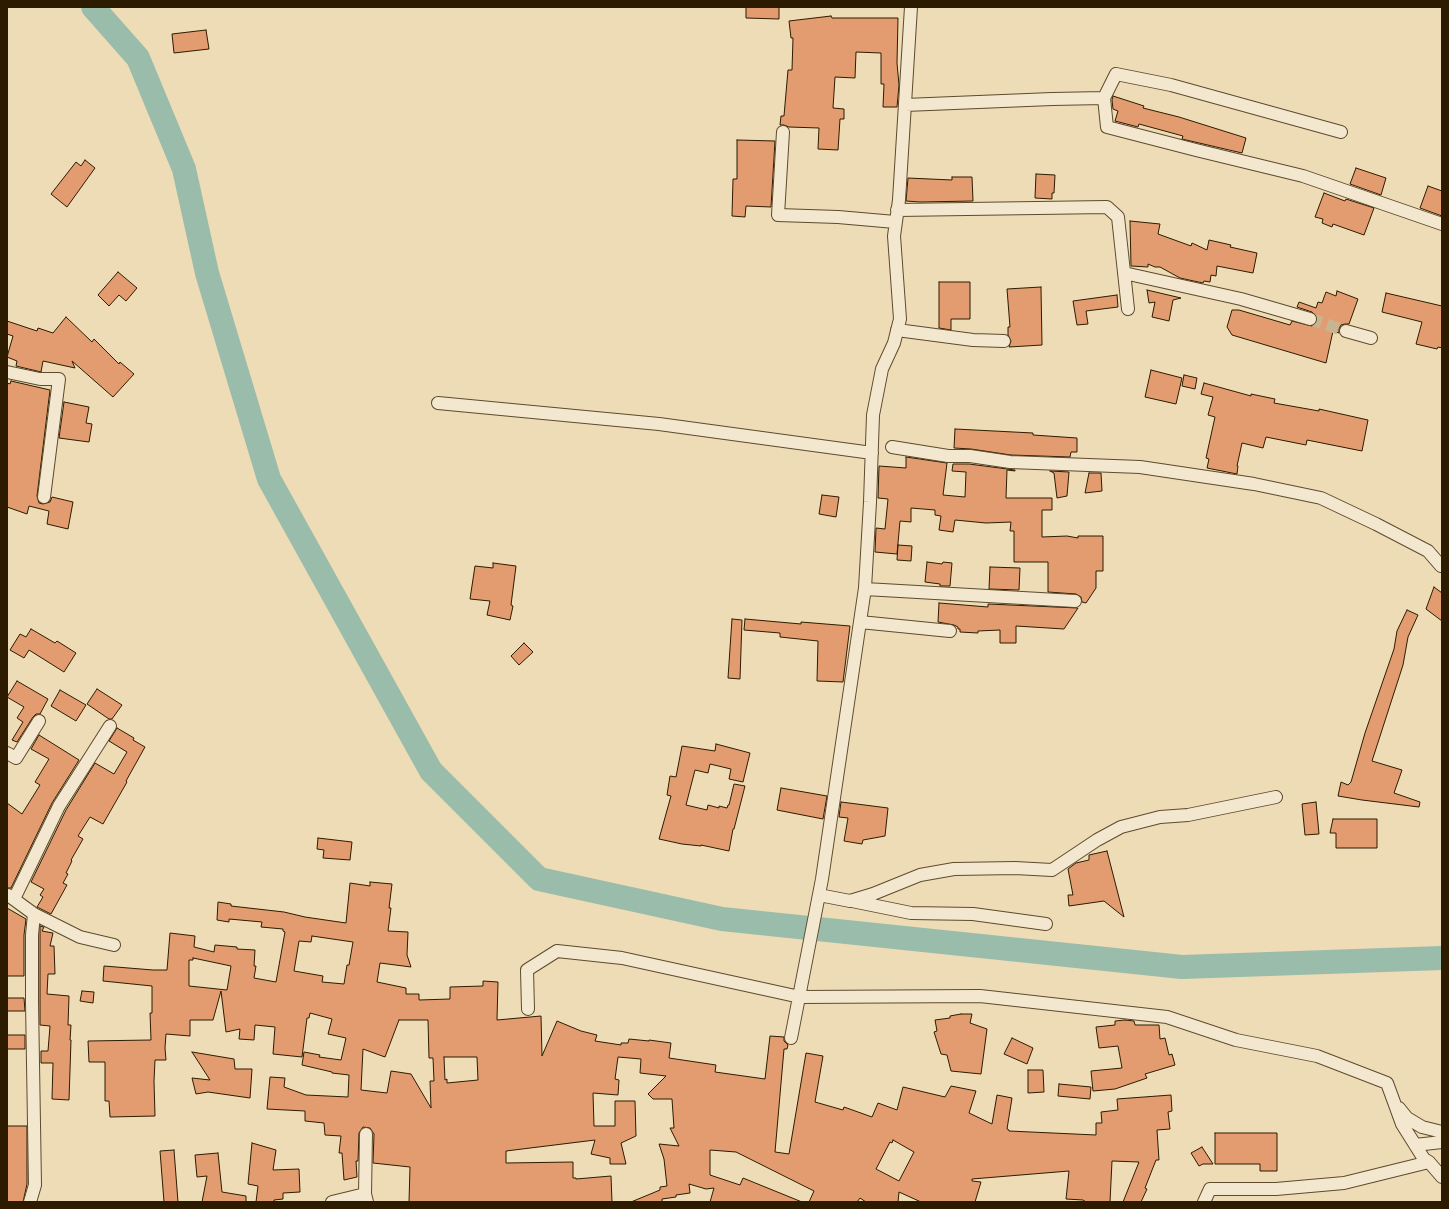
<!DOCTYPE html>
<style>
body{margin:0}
#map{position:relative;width:1449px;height:1209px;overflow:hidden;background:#eddcb5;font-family:"IM FELL Double Pica",serif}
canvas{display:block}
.frame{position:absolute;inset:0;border:8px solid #2d1b00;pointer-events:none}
</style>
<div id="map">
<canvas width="1449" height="1209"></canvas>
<div class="frame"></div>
</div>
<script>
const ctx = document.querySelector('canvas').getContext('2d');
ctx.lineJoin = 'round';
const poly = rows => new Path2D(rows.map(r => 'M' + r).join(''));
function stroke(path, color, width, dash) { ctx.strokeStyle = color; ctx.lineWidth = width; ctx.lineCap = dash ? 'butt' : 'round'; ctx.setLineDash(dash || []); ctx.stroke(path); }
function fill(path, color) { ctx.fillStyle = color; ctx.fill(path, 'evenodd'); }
stroke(poly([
 [93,7,138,58,184,169,207,273,269,479,431,771,539,879,722,919,1182,967,1442,958]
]), '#9abcaa', 24);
const building = poly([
 [746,7,779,7,779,19,746,18,746,7],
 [831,16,832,18,898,18,897,63,899,85,897,107,883,107,884,84,881,84,881,53,856,52,855,78,835,77,833,108,844,109,844,119,840,119,838,150,818,149,819,128,789,127,784,125,780,125,781,116,784,116,788,70,792,70,793,38,791,38,789,21,831,16],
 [206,30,209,49,174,53,172,34,206,30],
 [1113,96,1144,106,1143,108,1179,117,1246,138,1242,153,1182,139,1183,136,1139,124,1138,127,1115,121,1118,111,1113,109,1112,100,1113,96],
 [737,140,775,141,771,207,746,206,745,217,732,216,733,179,737,179,737,140],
 [85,160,95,168,67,207,51,194,76,162,81,166,85,160],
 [1356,168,1386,178,1381,195,1350,184,1356,168],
 [1036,174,1055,175,1054,193,1052,193,1052,199,1035,198,1036,174],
 [952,177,972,177,973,201,920,202,906,201,908,178,952,180,952,177],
 [1428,186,1442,191,1442,216,1420,208,1428,186],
 [1324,193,1345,201,1346,199,1374,208,1364,235,1333,224,1332,227,1322,223,1323,219,1315,217,1324,193],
 [1130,221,1160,224,1158,234,1191,246,1192,243,1207,250,1209,240,1231,245,1230,247,1257,253,1253,273,1217,266,1216,276,1211,275,1210,282,1204,281,1203,283,1180,278,1160,267,1155,267,1148,264,1148,267,1131,266,1130,221],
 [118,272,137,288,126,301,119,295,109,306,98,295,118,272],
 [939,282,970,282,970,319,951,319,951,330,939,328,939,282],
 [1041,287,1042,345,1009,347,1011,341,1008,335,1008,327,1010,327,1007,289,1041,287],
 [1147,290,1181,298,1173,300,1169,321,1152,317,1155,302,1149,303,1147,290],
 [1337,291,1358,299,1349,324,1345,324,1341,325,1339,329,1339,333,1333,331,1326,363,1232,335,1227,327,1232,310,1239,310,1290,325,1292,321,1312,326,1317,321,1317,317,1312,312,1297,307,1299,302,1316,308,1318,302,1322,303,1326,292,1336,296,1337,291],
 [1386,293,1442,306,1442,348,1438,347,1437,349,1416,344,1422,322,1382,312,1386,293],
 [1117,295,1118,307,1086,311,1088,324,1077,325,1073,301,1117,295],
 [66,317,92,342,94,339,119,364,120,362,134,374,113,397,72,361,75,368,43,361,41,372,16,366,17,361,7,357,13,336,7,334,7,321,37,331,38,328,53,333,66,317],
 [1151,370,1182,378,1176,404,1145,397,1151,370],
 [1184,375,1197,378,1195,389,1182,386,1184,375],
 [11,381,50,390,37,496,39,503,43,504,50,502,52,497,73,502,68,529,47,524,49,511,29,506,27,514,7,507,7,383,10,384,11,381],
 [1204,383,1251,396,1251,394,1275,399,1274,403,1319,411,1319,409,1368,420,1362,451,1307,440,1306,445,1266,437,1263,448,1242,443,1237,466,1238,466,1237,474,1207,468,1209,459,1206,458,1215,417,1208,415,1213,397,1201,394,1204,383],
 [64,402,89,407,86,423,92,424,89,442,59,438,64,402],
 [955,429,1033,433,1033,435,1077,438,1077,452,1071,452,1070,457,1011,455,971,449,954,448,955,429],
 [906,457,947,463,943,495,965,497,966,472,952,471,953,464,969,464,1015,470,1015,471,1007,470,1006,498,1052,498,1052,510,1042,510,1042,537,1067,536,1078,538,1078,536,1103,536,1103,571,1096,571,1096,588,1086,603,1082,602,1081,597,1076,594,1048,592,1048,562,1014,562,1014,531,1010,531,1011,522,986,523,955,520,953,532,939,530,941,516,935,515,935,510,911,508,911,522,900,521,897,554,875,552,876,528,885,529,888,499,878,498,879,466,906,468,906,457],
 [1050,471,1069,472,1067,496,1057,498,1054,473,1050,471],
 [1089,473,1101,473,1102,491,1085,493,1089,473],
 [822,495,839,497,836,517,819,514,822,495],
 [898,545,912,546,911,561,897,560,898,545],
 [927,562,942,564,943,562,952,563,950,586,940,586,940,584,925,582,927,562],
 [493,563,516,566,511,605,513,606,510,620,487,615,490,601,470,599,475,566,493,568,493,563],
 [990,567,1020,568,1019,590,989,589,990,567],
 [1434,587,1442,593,1442,621,1426,609,1434,587],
 [939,603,988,607,988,604,1078,608,1064,629,1016,626,1016,643,1000,643,1000,630,978,631,978,633,960,632,960,629,958,629,958,627,954,625,938,622,939,603],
 [1407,610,1418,615,1408,637,1403,665,1372,761,1402,770,1394,793,1420,802,1419,807,1362,800,1338,796,1341,782,1348,785,1351,782,1365,733,1394,649,1397,631,1407,610],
 [732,619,742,620,740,679,728,678,732,619],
 [745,619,801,624,801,622,850,626,843,682,817,681,818,641,780,637,780,633,744,630,745,619],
 [31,629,55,643,57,641,76,653,64,672,29,650,24,658,10,650,20,634,26,637,31,629],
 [524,643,533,652,519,665,511,656,524,643],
 [17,681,48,699,40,714,36,714,33,717,17,742,12,740,23,722,17,718,24,707,7,697,17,681],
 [97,689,122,705,112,719,109,719,87,704,97,689],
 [60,690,86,705,76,721,51,706,60,690],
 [117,728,134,738,133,740,145,747,126,781,127,782,103,824,90,817,78,836,83,839,71,860,72,861,66,873,68,874,63,883,67,885,51,914,37,907,43,897,40,895,44,889,31,882,66,810,95,763,114,774,127,752,109,741,117,728],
 [39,735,79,760,52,803,11,888,7,888,7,803,22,814,40,785,35,782,49,759,31,749,39,735],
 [716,744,750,753,743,782,729,779,731,769,710,764,708,773,695,770,686,805,707,810,708,805,719,808,719,806,727,808,728,805,729,805,734,784,745,786,734,829,733,829,729,851,701,845,701,846,682,844,659,839,671,796,667,795,670,776,676,777,682,746,715,751,716,744],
 [781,788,827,796,823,819,777,810,781,788],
 [841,802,888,808,885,836,863,840,862,844,844,841,848,818,839,817,841,802],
 [1316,802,1319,834,1305,835,1302,804,1316,802],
 [1333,819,1377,819,1377,848,1336,848,1336,833,1330,833,1333,819],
 [318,838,352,842,350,860,323,858,324,850,317,849,318,838],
 [1107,851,1124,917,1104,901,1069,906,1068,895,1073,895,1068,869,1076,863,1089,860,1089,855,1107,851],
 [370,882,392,884,389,908,391,908,388,931,408,932,407,955,411,967,380,963,377,982,406,988,406,994,419,994,419,1000,450,999,450,987,483,986,483,981,498,982,497,1020,541,1016,542,1056,557,1021,581,1031,597,1035,595,1041,621,1045,621,1043,628,1043,629,1039,649,1041,649,1040,671,1043,669,1058,716,1065,715,1072,765,1079,770,1036,784,1037,784,1041,788,1045,787,1049,784,1049,775,1152,789,1154,806,1053,823,1056,815,1102,843,1110,844,1107,872,1117,878,1103,897,1110,903,1087,945,1097,951,1086,976,1091,969,1113,992,1124,997,1095,1012,1098,1007,1129,1009,1130,1009,1131,1096,1135,1096,1123,1102,1123,1101,1112,1118,1110,1117,1099,1171,1095,1172,1111,1168,1112,1170,1129,1157,1130,1159,1160,1156,1160,1145,1188,1147,1189,1141,1202,1123,1202,1139,1162,1112,1161,1110,1202,1086,1202,1083,1200,1066,1199,1069,1171,972,1179,972,1181,981,1182,975,1202,921,1202,899,1192,898,1202,866,1202,860,1198,857,1202,809,1202,814,1191,736,1152,710,1150,710,1175,740,1185,743,1178,802,1202,710,1202,714,1188,706,1189,689,1184,690,1193,676,1195,676,1197,662,1199,662,1202,631,1202,660,1190,660,1187,667,1186,664,1159,659,1144,679,1146,670,1128,674,1128,672,1099,653,1099,648,1094,666,1076,640,1073,641,1059,618,1057,615,1079,619,1080,618,1095,593,1093,594,1126,615,1126,615,1101,635,1101,636,1136,621,1143,626,1164,610,1164,610,1158,591,1154,595,1140,506,1151,506,1163,573,1162,573,1178,576,1178,576,1179,611,1176,612,1202,409,1202,410,1167,373,1163,374,1134,370,1128,363,1127,359,1133,358,1161,356,1161,357,1177,344,1180,342,1153,339,1153,341,1136,325,1135,324,1123,305,1121,305,1111,267,1109,270,1077,285,1078,284,1087,306,1095,348,1097,349,1075,332,1073,332,1072,302,1065,304,1052,320,1055,319,1057,341,1060,346,1038,328,1034,332,1019,310,1013,309,1018,307,1018,302,1057,273,1054,275,1027,255,1025,254,1040,239,1039,240,1029,226,1032,221,991,213,1020,190,1020,190,1036,166,1034,165,1048,166,1060,155,1060,154,1081,155,1116,110,1117,109,1101,105,1101,105,1062,89,1062,88,1041,151,1040,150,1013,152,1013,152,986,103,981,104,966,153,970,167,970,170,933,195,936,194,947,214,952,215,945,237,947,237,949,255,950,254,966,256,966,254,978,276,982,285,932,283,931,283,929,261,927,262,922,229,919,229,922,217,920,218,902,231,904,231,906,284,912,305,917,346,923,350,883,370,886,370,882],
 [312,936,353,942,349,965,347,965,344,984,322,982,323,976,294,971,299,941,311,942,312,936],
 [193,958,231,966,227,990,189,986,189,960,193,960,193,958],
 [399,1020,428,1020,429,1058,433,1058,434,1081,430,1081,431,1108,411,1074,391,1071,387,1093,361,1090,363,1049,385,1057,399,1020],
 [444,1057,477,1057,478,1080,447,1083,447,1079,445,1080,444,1057],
 [893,1140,914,1152,899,1181,876,1169,890,1142,892,1143,893,1140],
 [7,908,26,919,24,935,24,976,7,976,7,908],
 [40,926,44,927,42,931,53,933,50,946,54,946,55,974,48,974,47,994,69,996,68,1025,71,1025,70,1040,71,1040,69,1100,52,1099,53,1063,41,1063,41,1051,48,1051,50,1026,40,1025,40,926],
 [82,991,94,992,93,1003,80,1001,82,991],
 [7,998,24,998,25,1011,7,1011,7,998],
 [961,1014,972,1014,970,1023,987,1029,981,1074,951,1071,947,1055,941,1054,934,1032,937,1031,935,1020,950,1018,950,1016,961,1014],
 [1125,1020,1134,1021,1135,1025,1159,1025,1160,1039,1165,1038,1169,1055,1172,1054,1175,1065,1145,1074,1147,1078,1115,1089,1093,1091,1091,1071,1122,1068,1118,1046,1099,1048,1096,1027,1115,1025,1115,1021,1125,1020],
 [7,1035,25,1035,25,1049,7,1049,7,1035],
 [1012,1038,1033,1048,1027,1064,1004,1054,1012,1038],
 [192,1052,234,1059,235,1069,252,1069,250,1098,208,1092,196,1094,192,1078,210,1080,192,1052],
 [1028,1070,1043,1070,1044,1092,1028,1093,1028,1070],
 [1059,1084,1091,1087,1090,1099,1058,1096,1059,1084],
 [7,1126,27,1126,27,1184,23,1202,7,1202,7,1126],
 [1215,1133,1277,1133,1277,1171,1260,1171,1260,1164,1215,1164,1215,1133],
 [252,1143,276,1150,273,1170,299,1169,300,1192,283,1193,283,1199,274,1200,274,1202,256,1202,258,1186,248,1184,252,1143],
 [1202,1147,1213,1164,1203,1164,1199,1166,1191,1153,1202,1147],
 [174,1150,178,1202,164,1202,160,1151,174,1150],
 [218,1153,222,1192,246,1196,246,1202,202,1202,207,1176,197,1177,195,1155,218,1153]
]);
fill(building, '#e29c70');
stroke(building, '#2d1b00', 1);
stroke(poly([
 [1310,319,1346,331]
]), '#c7b591', 12, [12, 6]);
const street = poly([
 [1104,98,1116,74,1171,85,1341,132],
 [905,105,1052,99,1104,98,1107,127,1196,150,1303,176,1442,224],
 [783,132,778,215,838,217,895,222],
 [897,210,1107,207,1118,217,1128,309],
 [1124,273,1241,299,1310,319],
 [897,330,973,340,1004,341],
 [1346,331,1371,338],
 [7,372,40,379,59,379,44,497],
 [438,403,659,424,872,453],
 [892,447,948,456,970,456,1010,462,1140,467,1254,484,1321,498,1376,524,1428,551,1441,566],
 [865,589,1075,601],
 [860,622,950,631],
 [7,753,16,758,39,721],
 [8,895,34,914,80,937,114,945],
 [819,895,850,901,873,894,920,875,954,869,1015,868,1052,870,1097,840,1121,827,1160,817,1188,815,1276,797],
 [14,899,59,806,110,726],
 [852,901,911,913,973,914,1046,924],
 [528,1009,527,970,557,951,622,958,800,997,980,996,1167,1017,1236,1040,1317,1056,1387,1083,1402,1124,1424,1159,1429,1162,1442,1177],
 [791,1038,822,879,865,588,870,502,873,415,882,369,894,343,900,319,894,236,899,200,911,7],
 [1399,1108,1407,1118,1422,1127,1442,1132],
 [366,1134,365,1194,367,1202],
 [1415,1145,1442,1142],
 [30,1202,35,1185,32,1002,32,935,34,914],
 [332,1202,365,1194],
 [1204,1202,1210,1189,1276,1189,1344,1183,1429,1162]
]);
stroke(street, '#5d4b2d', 14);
stroke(street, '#f3e8cf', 12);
</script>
